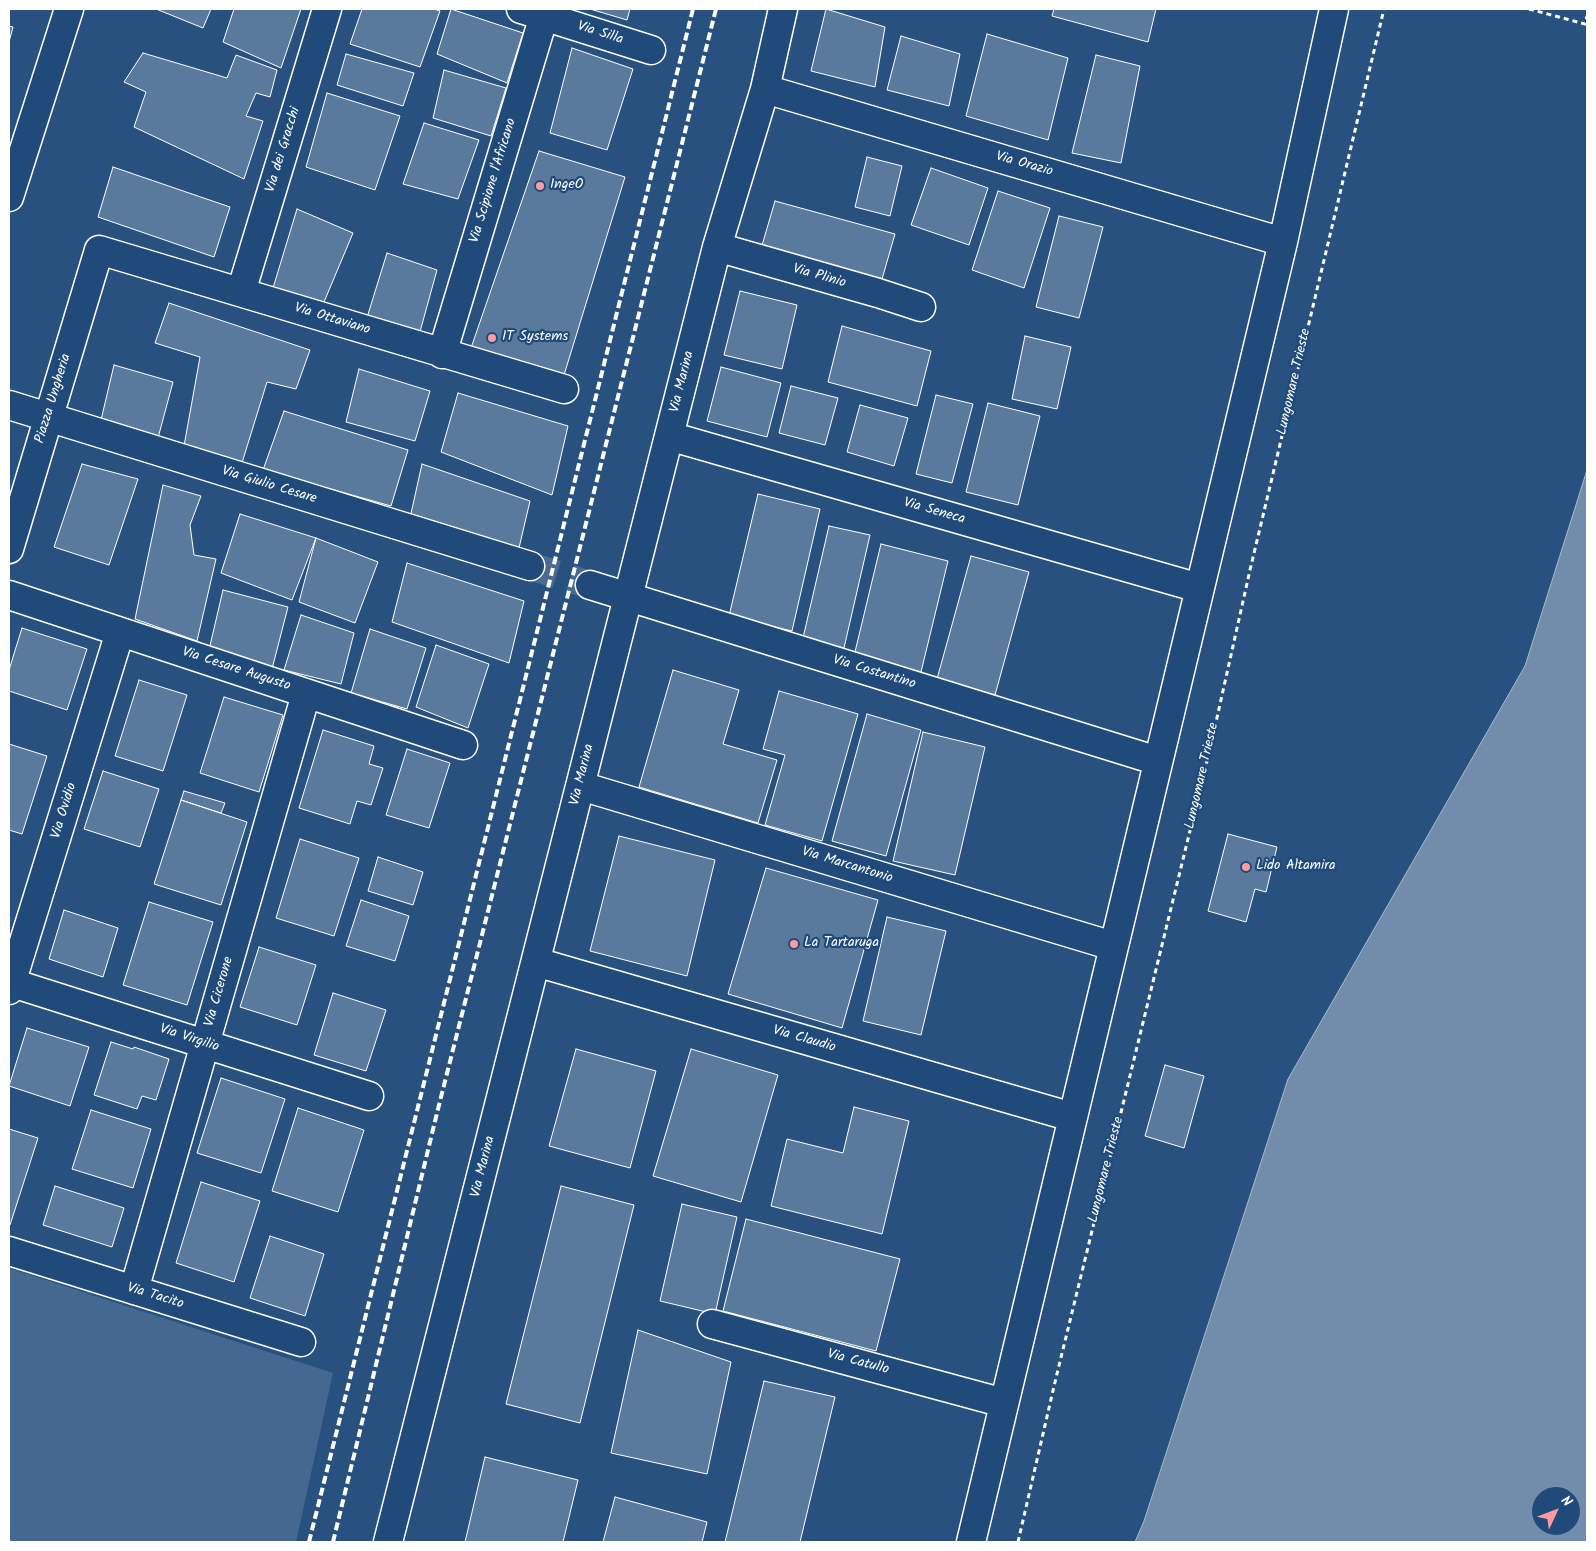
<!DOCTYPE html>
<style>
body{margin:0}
#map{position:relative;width:1596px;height:1551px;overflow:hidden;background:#28517f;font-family:Kalam,sans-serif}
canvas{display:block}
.frame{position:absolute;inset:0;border:10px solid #fff;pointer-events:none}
.north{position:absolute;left:1531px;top:1486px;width:50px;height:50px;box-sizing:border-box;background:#1f4a7a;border:1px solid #7992af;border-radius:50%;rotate:47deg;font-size:14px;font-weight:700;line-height:20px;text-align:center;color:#fff}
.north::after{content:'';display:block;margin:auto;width:18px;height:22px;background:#ff9aa2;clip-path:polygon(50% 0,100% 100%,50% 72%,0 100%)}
</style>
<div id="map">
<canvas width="1596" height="1551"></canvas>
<div class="frame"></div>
<div class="north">N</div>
</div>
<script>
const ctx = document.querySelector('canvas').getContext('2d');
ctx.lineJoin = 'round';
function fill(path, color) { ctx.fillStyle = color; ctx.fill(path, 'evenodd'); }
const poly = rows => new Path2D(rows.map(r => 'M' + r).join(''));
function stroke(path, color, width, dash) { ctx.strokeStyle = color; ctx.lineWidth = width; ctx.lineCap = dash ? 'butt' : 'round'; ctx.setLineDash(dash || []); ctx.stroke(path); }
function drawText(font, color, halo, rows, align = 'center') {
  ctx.font = font + ' Kalam,sans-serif'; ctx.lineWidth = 4.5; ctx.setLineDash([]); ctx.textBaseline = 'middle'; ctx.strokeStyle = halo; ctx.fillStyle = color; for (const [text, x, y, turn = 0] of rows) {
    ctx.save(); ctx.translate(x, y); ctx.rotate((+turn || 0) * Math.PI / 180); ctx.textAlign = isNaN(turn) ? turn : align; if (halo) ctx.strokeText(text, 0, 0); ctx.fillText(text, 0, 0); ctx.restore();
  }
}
fill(poly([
 [9,1268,333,1373,296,1542,35,1542,29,1541,28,1542,9,1542]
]), '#446890');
const water = poly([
 [1587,470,1587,1542,1135,1542,1144,1521,1288,1079,1525,666,1587,470],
 [1541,1496,1571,1496,1571,1526,1541,1526,1541,1496]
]);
fill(water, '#718dab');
stroke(water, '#aabbcd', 1);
const building = poly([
 [156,9,211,9,203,28,156,9],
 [234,9,301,9,281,68,223,42,234,9],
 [362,9,434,9,440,11,420,67,350,44,362,9],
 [451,9,523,33,507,83,437,54,451,9],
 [590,9,630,9,627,20,590,9],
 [826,9,885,27,875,87,811,71,826,9],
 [1054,9,1156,9,1148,42,1052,16,1054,9],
 [9,26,13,27,9,42,9,26],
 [987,34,1068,58,1048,140,966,116,987,34],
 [901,36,960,54,949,106,887,90,901,36],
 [572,48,633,69,607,150,550,133,572,48],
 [143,53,227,78,236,55,277,70,270,97,256,93,246,116,263,121,244,179,134,127,146,92,124,82,143,53],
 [346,54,414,73,403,106,337,85,346,54],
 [1096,55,1140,66,1121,163,1072,153,1096,55],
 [444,70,506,88,491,136,433,118,444,70],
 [327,93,400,116,375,190,306,167,327,93],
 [424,123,479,140,458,199,403,184,424,123],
 [539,151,625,177,564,375,471,348,539,151],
 [867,157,902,166,890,216,855,207,867,157],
 [113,167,230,207,214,257,98,217,113,167],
 [931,168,988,188,969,245,911,225,931,168],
 [998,191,1050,208,1024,288,972,270,998,191],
 [775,201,895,234,878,293,758,259,775,201],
 [297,209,353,233,324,302,273,288,297,209],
 [1059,216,1103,227,1079,318,1036,307,1059,216],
 [387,253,437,270,418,339,365,324,387,253],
 [740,291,797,305,782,369,724,355,740,291],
 [169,303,310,350,296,389,267,382,241,466,184,446,200,357,155,343,169,303],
 [842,326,931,351,917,406,828,382,842,326],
 [1025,336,1071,347,1057,409,1012,399,1025,336],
 [114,365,173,382,158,438,101,420,114,365],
 [721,367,781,383,767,437,707,421,721,367],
 [359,369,430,391,415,441,346,422,359,369],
 [791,386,838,398,825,445,779,433,791,386],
 [458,393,568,426,552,495,441,452,458,393],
 [936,395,973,404,952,483,916,474,936,395],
 [988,403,1040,416,1018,505,966,492,988,403],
 [860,405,908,418,894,466,847,452,860,405],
 [284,411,408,450,391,506,263,470,284,411],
 [82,464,138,479,109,565,54,547,82,464],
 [422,464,530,501,519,548,410,518,422,464],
 [163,485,201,496,190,525,194,555,216,559,197,641,135,619,163,485],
 [758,494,820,509,792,631,729,616,758,494],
 [240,514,316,538,292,600,221,573,240,514],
 [829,526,870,535,844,648,803,638,829,526],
 [316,538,378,562,355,623,299,602,316,538],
 [881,544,948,561,921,672,854,656,881,544],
 [971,556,1029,572,995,695,937,679,971,556],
 [407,563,524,601,509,663,392,622,407,563],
 [223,590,288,607,272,669,209,650,223,590],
 [301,615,354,633,341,684,284,670,301,615],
 [22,628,87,649,67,710,9,691,9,670,22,628],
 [370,629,426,648,407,709,351,693,370,629],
 [436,645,489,664,468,728,416,707,436,645],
 [673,670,739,690,723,744,777,760,758,823,639,787,673,670],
 [139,680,187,695,163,771,115,756,139,680],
 [779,691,858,714,822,841,765,825,785,755,763,749,779,691],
 [224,697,283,715,259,792,200,773,224,697],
 [867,714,921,730,886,856,832,841,867,714],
 [323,730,374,746,369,764,383,768,371,805,357,801,350,824,299,808,323,730],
 [923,732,985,747,955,875,893,861,923,732],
 [9,744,47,756,22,834,9,830,9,744],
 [407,749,450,763,429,828,386,815,407,749],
 [103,771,159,789,140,847,84,829,103,771],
 [184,791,225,803,221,813,181,800,184,791],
 [181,800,247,822,221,905,154,884,181,800],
 [1228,834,1277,847,1266,892,1255,889,1246,922,1208,911,1228,834],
 [619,836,715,860,687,976,590,951,619,836],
 [300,839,359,858,334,936,276,918,300,839],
 [378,857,423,872,413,905,368,891,378,857],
 [766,868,878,900,842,1028,728,994,766,868],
 [361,900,409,916,395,961,346,946,361,900],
 [149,902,213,922,187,1005,123,985,149,902],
 [64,910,118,928,103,977,49,959,64,910],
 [887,917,946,931,921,1035,863,1021,887,917],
 [259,947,316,965,297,1025,240,1007,259,947],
 [333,993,386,1010,366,1071,314,1055,333,993],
 [27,1028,89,1047,70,1106,9,1086,27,1028],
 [111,1042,133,1049,134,1047,169,1059,156,1100,142,1096,137,1109,94,1095,111,1042],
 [576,1049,656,1071,630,1168,549,1146,576,1049],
 [691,1049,778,1075,741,1202,653,1176,691,1049],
 [1165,1065,1204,1076,1184,1148,1145,1136,1165,1065],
 [221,1078,285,1099,261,1173,197,1153,221,1078],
 [854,1107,909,1121,882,1234,771,1206,787,1139,843,1153,854,1107],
 [298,1108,364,1130,338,1212,272,1191,298,1108],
 [91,1110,151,1129,133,1188,72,1169,91,1110],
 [9,1129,38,1138,10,1225,9,1225,9,1129],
 [201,1182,260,1201,234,1282,176,1263,201,1182],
 [55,1186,124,1208,112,1247,43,1225,55,1186],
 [561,1186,634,1205,580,1423,506,1404,561,1186],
 [682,1204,737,1217,715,1314,660,1301,682,1204],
 [746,1219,900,1259,876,1351,723,1311,746,1219],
 [270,1236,324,1254,305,1316,250,1298,270,1236],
 [638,1330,731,1362,707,1474,611,1453,638,1330],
 [764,1381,835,1397,800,1542,725,1542,764,1381],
 [485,1457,578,1480,563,1542,465,1542,485,1457],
 [615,1497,707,1522,702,1542,603,1542,615,1497]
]);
fill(building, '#5a7a9d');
stroke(building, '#fff', 1);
stroke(poly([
 [530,566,590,585]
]), '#486b92', 28, [28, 14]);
const minor = poly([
 [521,9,651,50],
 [765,89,1283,242],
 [717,247,878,293,921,307],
 [241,292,327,9],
 [442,354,546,9],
 [9,405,530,566],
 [669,436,1199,588],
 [9,549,99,250,564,389],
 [590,585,1158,761],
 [9,595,463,745],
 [581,786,1113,946],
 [536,962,1072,1117],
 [9,982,369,1096],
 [9,990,120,632],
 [9,1251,301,1342],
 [134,1290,306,694],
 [712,1324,1004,1403],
 [388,1542,717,247,765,89,783,9],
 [971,1542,1283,242,1334,9]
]);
const primary = poly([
 [9,197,69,9]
]);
stroke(minor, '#fff', 31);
stroke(primary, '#fff', 31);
stroke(poly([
 [1529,9,1585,24,1587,16],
 [1018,1542,1055,1382,1210,749,1250,570,1384,9]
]), '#fff', 3, [5, 4]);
stroke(minor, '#1f4a7a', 28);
stroke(primary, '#1f4a7a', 28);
stroke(poly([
 [309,1542,693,9],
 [333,1542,437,1113,716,9]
]), '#fff', 4, [8, 4]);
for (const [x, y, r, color] of [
 [540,186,5,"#ff9aa2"],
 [492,338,5,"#ff9aa2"],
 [1246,867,5,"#ff9aa2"],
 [794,944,5,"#ff9aa2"]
]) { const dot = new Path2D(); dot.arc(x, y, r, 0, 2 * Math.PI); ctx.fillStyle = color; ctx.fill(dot); stroke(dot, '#1f4a7a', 2); }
drawText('14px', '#fff', '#1f4a7a', [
 ["Via Silla",600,34,18],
 ["Via dei Gracchi",284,150,-73],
 ["Via Orazio",1024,165,16],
 ["Via Scipione l'Africano",494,181,-73],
 ["Via Plinio",819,277,16],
 ["Via Ottaviano",332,320,17],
 ["Via Marina",683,382,-76],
 ["Lungomare Trieste",1295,382,-77],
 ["Piazza Ungheria",54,399,-73],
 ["Via Giulio Cesare",269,486,17],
 ["Via Seneca",934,512,16],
 ["Via Cesare Augusto",236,670,18],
 ["Via Costantino",874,673,17],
 ["Via Marina",583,775,-76],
 ["Lungomare Trieste",1203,776,-77],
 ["Via Ovidio",65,811,-73],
 ["Via Marcantonio",847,866,17],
 ["Via Cicerone",220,992,-74],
 ["Via Virgilio",189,1039,18],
 ["Via Claudio",804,1040,16],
 ["Via Marina",484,1167,-76],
 ["Lungomare Trieste",1107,1170,-76],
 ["Via Tacito",155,1297,17],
 ["Via Catullo",858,1363,15]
]);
drawText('14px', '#fff', '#1f4a7a', [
 ["IngeO",550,186],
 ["IT Systems",502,338],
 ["Lido Altamira",1256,867],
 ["La Tartaruga",804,944]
], 'left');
</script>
